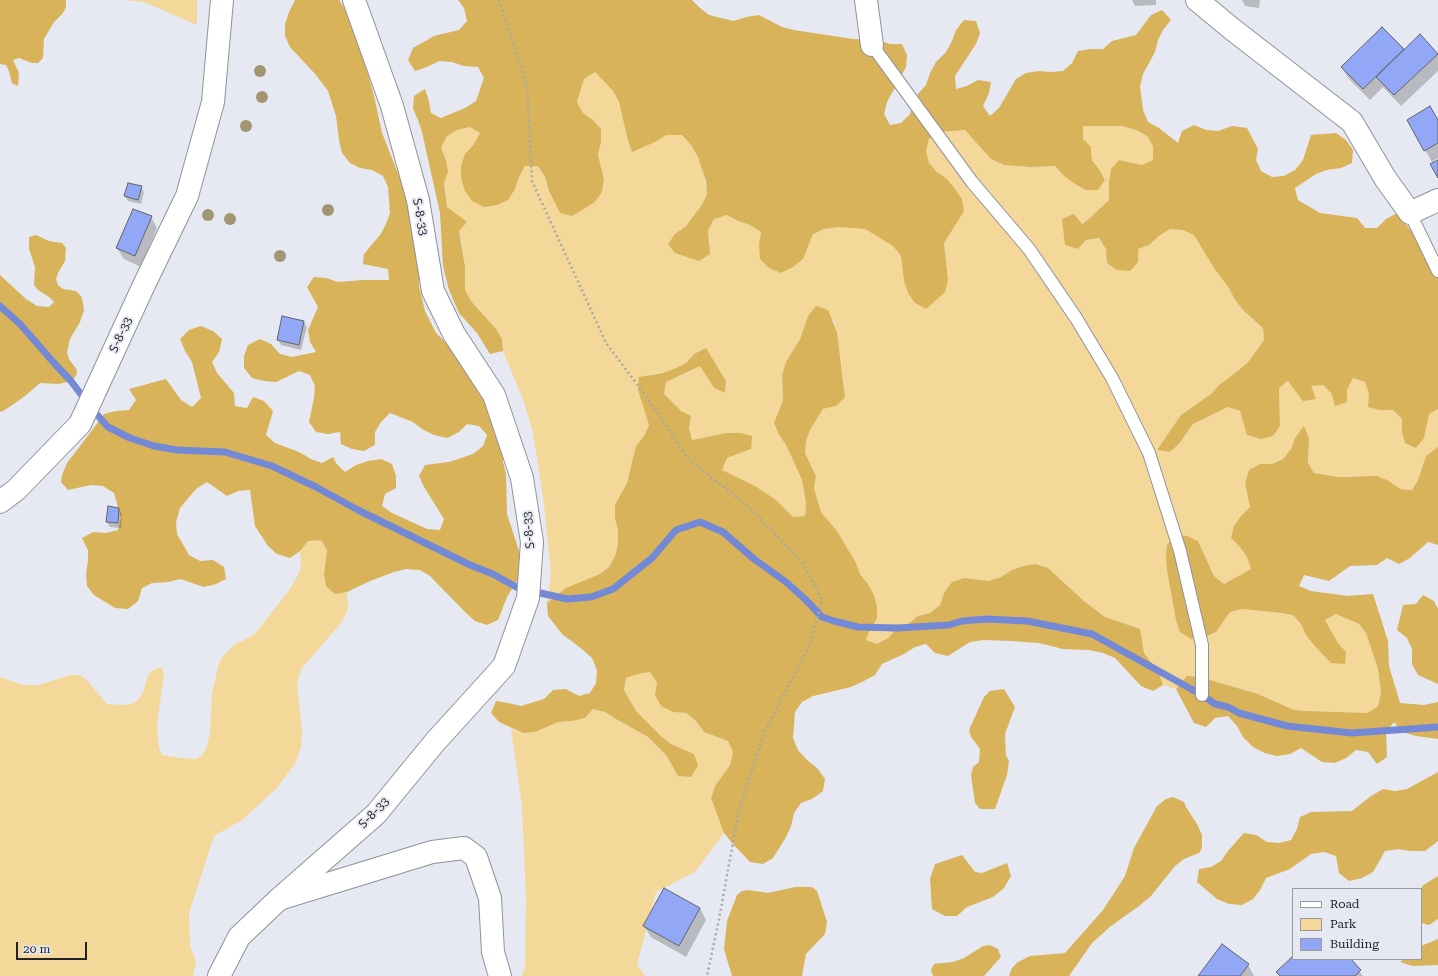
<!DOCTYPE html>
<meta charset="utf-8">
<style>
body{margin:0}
#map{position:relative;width:1438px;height:976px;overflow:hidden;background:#e6e9f1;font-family:"Roboto Serif",serif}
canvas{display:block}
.legend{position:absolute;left:1292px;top:888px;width:130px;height:72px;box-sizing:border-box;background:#e6e9f1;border:1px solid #989aa0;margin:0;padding:5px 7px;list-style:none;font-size:12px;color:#222326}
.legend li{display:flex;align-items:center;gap:8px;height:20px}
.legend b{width:20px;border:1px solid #989aa0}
.scale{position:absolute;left:16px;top:942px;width:71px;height:18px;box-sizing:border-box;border:2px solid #222326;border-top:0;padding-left:5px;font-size:12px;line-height:14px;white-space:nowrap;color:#222326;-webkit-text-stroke:3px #e6e9f1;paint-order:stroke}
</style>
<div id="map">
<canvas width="1438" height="976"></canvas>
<ul class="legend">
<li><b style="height:5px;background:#fff"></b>Road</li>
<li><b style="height:11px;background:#f3d899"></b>Park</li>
<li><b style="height:11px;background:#92a8f7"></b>Building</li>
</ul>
<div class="scale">20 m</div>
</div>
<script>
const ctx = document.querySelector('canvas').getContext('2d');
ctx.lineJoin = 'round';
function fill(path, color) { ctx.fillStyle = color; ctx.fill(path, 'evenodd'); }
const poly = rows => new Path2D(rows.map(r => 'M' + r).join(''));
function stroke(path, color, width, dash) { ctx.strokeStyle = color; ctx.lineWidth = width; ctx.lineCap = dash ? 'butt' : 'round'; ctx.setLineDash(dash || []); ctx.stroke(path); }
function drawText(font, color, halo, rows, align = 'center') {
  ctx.font = font + ' "Roboto Serif","Noto Sans Armenian",serif'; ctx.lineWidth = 4; ctx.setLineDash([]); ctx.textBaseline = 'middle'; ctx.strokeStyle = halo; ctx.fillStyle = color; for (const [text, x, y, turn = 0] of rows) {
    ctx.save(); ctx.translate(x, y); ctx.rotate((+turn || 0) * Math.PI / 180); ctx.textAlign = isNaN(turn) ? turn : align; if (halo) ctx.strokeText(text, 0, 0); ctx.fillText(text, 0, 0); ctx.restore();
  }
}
fill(poly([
 [123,0,197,0,197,25,144,2],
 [595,72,613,91,619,102,623,115,655,142,666,135,683,135,691,145,698,157,703,168,707,194,701,206,686,226,675,234,710,242,708,230,714,219,727,215,738,221,750,225,761,232,759,244,803,259,813,234,824,229,838,227,865,229,893,246,901,256,903,268,948,280,944,243,950,233,947,179,937,172,929,163,926,151,929,139,939,132,965,130,991,159,1004,165,1030,167,1055,166,1064,176,1086,190,1098,190,1105,180,1099,169,1092,159,1091,147,1083,139,1083,126,1122,126,1136,130,1147,136,1153,146,1153,160,1142,165,1119,160,1109,182,1109,200,1091,217,1081,224,1063,219,1065,232,1086,240,1099,238,1106,249,1138,249,1149,245,1159,236,1170,229,1183,230,1195,235,1229,288,1235,300,1244,311,1263,328,1264,340,1249,361,1239,370,1219,385,1211,394,1181,415,1158,450,1170,452,1179,444,1193,424,1228,407,1280,426,1279,388,1289,381,1311,386,1323,385,1332,394,1347,402,1347,390,1353,378,1365,382,1369,394,1380,410,1393,410,1402,419,1402,432,1424,438,1429,414,1438,409,1438,447,1426,456,1418,480,1412,490,1399,489,1389,481,1350,476,1338,477,1314,473,1308,463,1309,438,1304,427,1295,438,1291,449,1283,459,1272,464,1260,464,1245,483,1250,507,1241,516,1231,538,1240,547,1247,557,1251,569,1224,584,1214,576,1198,541,1216,632,1230,612,1242,609,1281,613,1293,615,1301,624,1306,635,1346,652,1338,643,1325,620,1336,614,1359,624,1366,633,1378,669,1381,693,1378,706,1368,713,1306,711,1294,710,1258,694,1200,677,1187,676,1176,689,1163,685,1159,673,1144,653,1139,629,1105,617,1084,601,1048,568,1036,564,1023,566,1012,570,1001,577,989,581,964,578,944,593,940,605,930,613,918,616,908,624,897,628,888,638,877,644,866,640,870,629,877,619,868,584,860,574,856,563,837,531,821,512,814,488,816,476,805,453,806,441,810,430,823,409,836,406,844,385,837,332,834,320,808,316,800,339,786,363,782,375,783,400,778,412,779,435,786,445,802,480,806,503,805,516,793,517,776,500,722,470,727,458,751,449,727,433,692,440,689,428,691,416,681,411,664,394,666,382,700,366,714,388,725,393,726,381,706,349,694,354,686,363,674,369,663,373,651,374,646,413,649,425,644,436,636,446,631,470,627,483,621,494,615,518,618,530,618,544,615,556,609,567,600,574,567,588,547,603,551,575,544,504,533,433,524,402,503,351,502,339,496,329,471,301,465,290,465,266,462,242,459,231,447,207,444,183,448,172,446,160,441,148,447,136,457,130,470,127,480,133,474,144,465,154,515,189,519,177,525,166,538,166,545,177,549,191,584,208,595,202,602,192,604,179,598,155,601,142,593,120,583,113,577,102,584,79],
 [321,539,327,550,324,574,335,594,347,592,348,608,342,622,301,669,297,685,302,731,301,747,296,762,277,788,242,820,214,836,189,913,190,946,196,961,193,976,0,976,0,677,23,685,39,685,70,675,78,675,85,678,107,704,124,705,132,704,139,699,143,692,148,676,153,670,161,667,164,673,157,725,159,748,162,755,180,758,196,759,202,755,207,747,210,732,212,693,219,663,223,656,234,645,255,634,290,589,298,575,301,567,300,551,308,541],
 [650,672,657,683,655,695,673,712,686,713,696,721,704,732,728,741,733,752,730,765,715,786,711,798,724,833,695,872,656,892,637,965,645,976,522,976,525,966,526,897,522,806,511,729,523,733,535,732,558,722,572,721,585,718,593,709,605,712,616,719,648,737,666,755,678,776,694,754,671,744,662,737,636,711,624,690,626,678,638,674]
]), '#f3d899');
fill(poly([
 [0,0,66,0,66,7,63,13,54,22,44,39,43,58,38,63,32,63,19,58,13,60,19,73,18,86,12,83,9,71,6,65,0,64],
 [295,0,339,0,345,9,364,59,374,96,382,133,401,181,409,204,420,261,419,286,425,311,436,333,445,342,484,391,503,436,503,462,506,474,507,514,519,551,521,563,520,576,507,597,498,620,487,625,475,621,465,612,430,576,420,570,406,569,394,572,370,581,347,592,335,594,326,586,324,574,327,550,321,540,308,541,300,551,290,558,277,554,268,546,255,526,250,490,238,491,227,496,207,482,196,489,180,508,176,522,177,534,189,555,200,561,213,560,224,567,226,579,216,584,204,587,180,579,168,582,152,583,142,588,138,601,128,609,115,608,94,595,87,586,86,574,88,561,88,550,82,538,93,532,106,533,118,530,121,518,114,493,103,486,91,485,68,490,61,482,62,475,67,463,90,433,104,414,116,411,129,410,136,400,129,389,166,379,181,400,192,407,201,398,192,362,185,351,180,339,189,330,201,326,213,331,222,339,219,352,212,362,217,373,234,393,235,406,247,408,253,397,264,401,273,411,266,435,275,443,299,452,311,459,322,463,333,457,336,463,345,472,356,465,368,461,381,459,392,464,396,476,396,488,385,494,382,506,392,513,427,529,440,530,444,519,424,487,419,476,425,465,449,462,473,454,483,446,487,435,479,426,467,424,459,432,447,438,434,435,422,429,413,422,390,413,381,422,375,432,375,445,364,451,352,449,341,444,340,432,328,434,316,432,309,422,314,398,315,386,310,375,299,371,276,382,264,381,252,378,244,368,244,356,248,345,260,339,271,344,280,354,292,357,316,352,310,342,308,330,318,307,307,287,314,277,326,278,338,282,363,280,389,280,388,269,363,264,364,254,380,235,386,224,390,213,388,187,383,176,372,170,360,168,350,163,342,153,339,140,336,116,328,91,316,75,290,47,285,36,285,24,289,12],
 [458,0,692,0,700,8,709,15,721,18,734,21,746,17,759,15,782,27,794,30,853,39,878,40,890,44,902,44,907,55,906,67,887,102,884,114,890,125,901,123,910,114,914,102,918,94,926,85,930,73,936,62,946,52,952,41,956,30,964,20,976,21,980,33,976,44,955,76,956,89,967,86,978,80,991,82,989,93,983,106,990,116,999,108,1016,79,1026,73,1038,71,1051,72,1063,71,1072,63,1078,51,1090,49,1103,49,1112,41,1136,35,1151,15,1162,10,1171,20,1163,30,1158,40,1155,52,1143,74,1140,86,1143,110,1148,122,1159,128,1178,143,1182,131,1194,125,1206,130,1218,131,1232,126,1247,128,1258,149,1256,160,1261,171,1272,177,1284,176,1295,170,1303,160,1311,135,1336,133,1346,140,1353,150,1352,163,1341,168,1327,170,1316,174,1295,188,1298,200,1320,213,1357,218,1365,228,1377,228,1386,219,1397,213,1412,232,1418,242,1422,254,1438,277,1438,409,1429,414,1424,438,1416,448,1405,443,1402,432,1402,419,1393,410,1380,410,1368,407,1369,394,1365,382,1353,378,1347,390,1347,402,1335,406,1332,394,1323,385,1311,386,1316,399,1303,401,1288,381,1279,388,1280,426,1273,436,1261,439,1247,435,1240,411,1228,407,1193,424,1179,444,1170,452,1157,450,1181,415,1211,394,1219,385,1239,370,1249,361,1264,340,1263,328,1244,311,1235,300,1229,288,1214,268,1194,235,1183,230,1170,229,1159,236,1149,245,1138,249,1138,262,1130,271,1117,270,1107,263,1106,249,1099,238,1086,240,1078,249,1065,245,1062,219,1074,214,1082,224,1091,217,1109,200,1109,182,1111,169,1119,160,1142,165,1153,160,1153,146,1147,136,1136,130,1122,126,1083,126,1083,139,1091,147,1092,160,1099,169,1105,180,1098,190,1086,190,1075,184,1064,176,1055,166,1030,167,1004,165,991,159,965,130,939,132,929,139,926,151,929,163,937,172,947,179,955,189,962,199,964,211,944,243,948,280,945,292,926,309,915,303,908,293,904,281,901,256,893,246,865,229,838,227,824,229,813,234,803,259,793,267,781,273,769,268,760,259,759,244,761,232,750,225,738,221,727,215,714,219,708,230,710,254,699,261,675,253,668,244,675,234,686,226,701,206,707,194,706,181,698,157,691,145,682,135,666,135,655,142,632,152,628,140,619,102,613,91,595,72,584,79,577,102,583,113,593,120,601,129,601,142,598,155,604,179,602,192,595,202,572,216,560,213,549,191,545,177,538,166,525,166,519,177,515,189,508,200,497,205,484,207,472,201,465,191,461,178,461,166,465,154,474,144,480,133,470,127,457,130,447,136,441,148,446,160,448,172,444,183,447,207,467,222,459,231,465,266,465,290,471,301,496,329,502,339,503,351,490,354,477,333,459,313,449,290,443,266,440,213,422,132,418,120,413,109,414,96,425,89,429,101,431,113,441,118,465,108,476,101,484,78,478,67,464,66,452,62,439,61,427,67,415,71,408,60,413,48,434,36,459,30,467,21,464,8],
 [36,235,49,241,62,243,66,248,65,261,58,273,56,279,58,285,63,289,76,291,81,296,83,303,84,310,80,322,70,339,67,352,69,359,77,370,76,376,71,381,59,384,40,383,25,396,5,410,0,412,0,275,26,299,37,306,49,307,54,302,49,297,38,290,34,285,35,267,29,249,29,237],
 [816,306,828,310,837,332,845,397,836,406,823,409,810,430,806,441,805,453,816,476,814,488,821,512,837,531,856,563,860,574,868,584,874,595,877,607,877,619,870,629,866,640,877,644,888,638,897,628,908,624,918,616,930,613,940,605,944,593,952,582,964,578,989,581,1001,577,1012,570,1023,566,1036,564,1048,568,1084,601,1105,617,1140,629,1144,653,1159,673,1163,685,1153,691,1141,686,1115,658,1103,653,1089,650,1063,649,1039,643,1011,641,984,640,970,642,948,656,935,653,926,644,915,647,904,654,882,664,875,675,864,681,851,687,813,696,802,702,795,712,793,738,798,750,807,760,817,768,825,779,823,791,812,799,801,803,794,813,791,826,786,837,773,858,763,864,750,862,732,843,724,833,711,798,715,786,730,765,733,752,728,741,704,732,696,721,686,713,673,712,661,706,655,695,657,683,650,672,638,674,626,678,624,690,636,711,662,737,671,744,694,754,698,766,691,777,678,776,666,755,648,737,616,719,605,712,593,709,585,718,572,721,558,722,535,732,523,733,499,722,491,713,496,701,508,703,521,706,544,699,553,690,566,689,579,696,590,693,596,683,597,670,592,658,582,649,562,634,548,616,547,603,566,588,600,574,609,567,615,556,618,544,618,530,615,518,615,505,627,483,636,446,644,436,649,425,638,390,639,377,663,373,674,369,686,363,694,354,706,348,726,381,725,393,714,388,700,366,666,382,664,394,681,411,691,416,689,428,692,440,727,433,741,433,752,436,751,449,727,458,722,470,755,486,776,500,793,517,805,516,806,503,802,480,786,445,779,435,774,423,783,400,782,375,786,362,800,339,808,316],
 [1304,426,1309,438,1308,463,1314,473,1338,477,1377,476,1389,481,1400,489,1412,490,1418,480,1426,456,1438,447,1438,545,1428,542,1410,558,1399,564,1387,558,1377,565,1350,566,1329,581,1304,575,1299,586,1311,591,1348,596,1373,594,1388,641,1389,666,1400,703,1424,705,1438,702,1438,739,1416,736,1402,732,1394,722,1386,732,1387,757,1377,764,1368,752,1356,750,1346,758,1335,763,1322,762,1301,748,1290,754,1277,756,1265,753,1253,747,1243,737,1237,726,1228,716,1215,718,1206,727,1194,723,1176,689,1187,676,1200,677,1258,694,1294,710,1306,711,1368,713,1378,706,1381,693,1378,669,1366,633,1359,624,1336,614,1325,620,1338,643,1346,652,1345,664,1331,663,1314,645,1306,635,1301,624,1293,615,1281,613,1242,609,1230,612,1216,632,1204,637,1191,639,1180,632,1176,620,1167,570,1166,557,1167,545,1175,535,1187,536,1198,541,1214,576,1224,584,1251,569,1247,557,1240,547,1231,538,1234,526,1241,516,1250,507,1245,483,1249,470,1260,464,1272,464,1283,459,1291,449,1295,438],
 [1423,595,1434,601,1438,609,1438,684,1418,675,1412,664,1412,649,1407,638,1397,630,1403,605,1416,604],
 [1004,689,1015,707,1005,734,1006,755,1009,761,1007,775,995,809,980,809,975,803,971,775,973,767,979,762,980,749,971,737,969,730,984,697,990,691],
 [1438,772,1438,841,1425,851,1411,851,1398,849,1385,851,1373,872,1362,878,1349,881,1339,873,1336,856,1324,852,1311,854,1290,869,1266,878,1260,890,1253,899,1242,905,1229,904,1217,899,1197,882,1199,869,1211,867,1221,861,1228,851,1244,833,1256,835,1267,842,1279,843,1291,840,1297,829,1300,817,1311,812,1352,811,1371,796,1383,789,1395,791,1407,789],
 [1173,797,1184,802,1186,807,1197,824,1202,835,1202,848,1199,853,1184,859,1175,866,1151,896,1139,906,1111,926,1092,943,1069,976,1009,976,1012,968,1018,962,1030,956,1065,953,1103,910,1118,887,1125,876,1134,848,1157,806,1166,799],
 [962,855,975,872,982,873,1007,863,1011,876,1004,888,993,897,967,907,957,916,945,916,932,909,930,879,935,864],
 [1438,876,1438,919,1429,925,1421,923,1422,886],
 [795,887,812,887,817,891,827,922,825,934,806,954,802,976,732,976,724,949,727,921,737,895,742,891,749,890,768,893],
 [1438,939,1438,965,1413,966,1400,962,1404,959,1421,959,1421,946],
 [990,945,998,949,1001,957,984,976,933,976,931,970,934,964,953,962,964,958,983,946]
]), '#d8b359');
fill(poly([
 [1132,0,1156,0,1156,5,1135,6],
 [1242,0,1260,0,1259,8,1245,6],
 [1382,28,1404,50,1438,55,1438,71,1401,106,1383,87,1370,100,1349,79,1342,68],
 [1408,120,1438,122,1438,158,1432,162],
 [141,187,144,192,141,204,128,201,125,196],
 [151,217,157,228,141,267,124,259,117,248],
 [283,317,304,322,307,327,301,350,281,345,278,340],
 [119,509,122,514,121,528,110,527,107,522],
 [700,908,706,920,686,957,651,937,644,926],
 [1293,958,1293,959,1349,959,1363,976,1280,976],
 [1248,965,1254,976,1200,976]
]), '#0003');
stroke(poly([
 [0,306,20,324,54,363,71,381,92,409,108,427,130,438,154,446,177,450,225,452,272,466,316,487,358,510,470,565,493,574,518,588,567,599,591,597,613,589,652,558,676,530,700,522,723,532,754,559,786,582,805,599,822,617,834,621,858,627,897,628,949,625,962,621,986,619,1027,621,1092,634,1202,695,1215,704,1228,707,1239,713,1287,726,1352,733,1438,727]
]), '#7489d5', 7);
const building = poly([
 [1382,27,1404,49,1363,89,1341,67,1382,27],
 [1420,34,1438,54,1394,95,1376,77,1420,34],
 [1430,106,1438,120,1438,143,1424,151,1407,120,1430,106],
 [1438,160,1438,178,1430,164,1438,160],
 [128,183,142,186,138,200,124,196,128,183],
 [133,209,152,216,135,256,116,248,133,209],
 [282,316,304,321,299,345,277,340,282,316],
 [108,506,119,508,118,523,106,522,108,506],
 [664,888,700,908,679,946,643,926,664,888],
 [1222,944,1249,964,1240,976,1198,976,1222,944],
 [1293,956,1293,959,1351,959,1361,970,1355,976,1280,976,1276,972,1293,956]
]);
fill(building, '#92a8f7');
stroke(building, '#61636a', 1);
const service = poly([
 [872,45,972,182,1029,249,1076,318,1112,378,1149,453,1180,551,1202,645,1202,695],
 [1410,213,1438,271]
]);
const minor = poly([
 [866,0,872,45],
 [1197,0,1232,29,1352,122,1385,178,1410,213,1438,200],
 [279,899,432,852,464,848,476,857,490,898,493,952,500,976]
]);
const tertiary = poly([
 [0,502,16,490,80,424,143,287,187,196,213,102,222,0],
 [219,976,239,937,279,899,376,814,435,742,504,666,528,598,532,542,522,478,494,395,454,334,433,291,418,200,392,106,354,0]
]);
stroke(service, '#90929a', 14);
stroke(minor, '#90929a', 24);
stroke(tertiary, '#90929a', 24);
stroke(poly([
 [499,0,527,85,532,181,606,343,648,399,688,459,750,508,802,562,822,599,810,644,765,731,739,810,719,919,707,976]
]), '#a5a8ae', 2.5, [2, 3]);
stroke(service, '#fff', 12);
stroke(minor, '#fff', 22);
stroke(tertiary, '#fff', 22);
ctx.fillStyle = '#a29571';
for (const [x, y] of [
 [260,71],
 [262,97],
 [246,126],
 [328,210],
 [208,215],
 [230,219],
 [280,256]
]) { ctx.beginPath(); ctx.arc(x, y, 6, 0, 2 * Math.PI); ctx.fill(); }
drawText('12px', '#222326', '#e6e9f1', [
 ["Տ-8-33",420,217,79],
 ["Տ-8-33",121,335,-65],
 ["Տ-8-33",529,530,-95],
 ["Տ-8-33",374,813,-46]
]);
</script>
